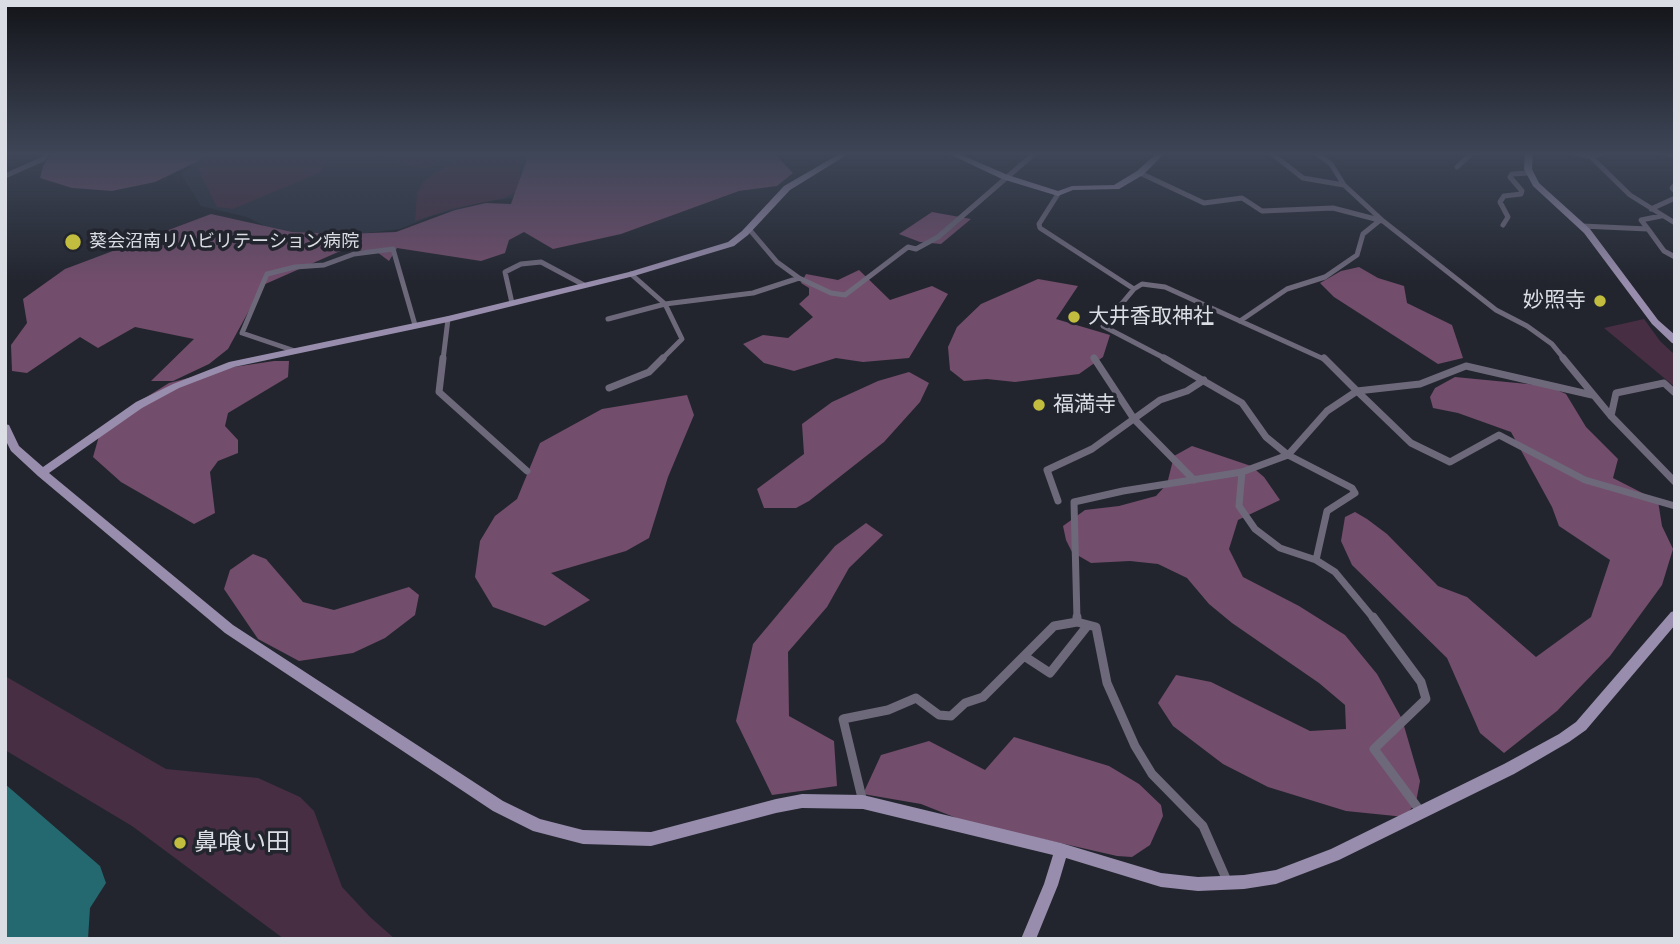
<!DOCTYPE html>
<meta charset="utf-8">
<style>
body{margin:0}
#map{position:relative;width:1680px;height:944px;overflow:hidden;background:#22252e;font-family:Helvetica,sans-serif}
canvas{display:block}
.frame{position:absolute;inset:0;border:7px solid #dbdde4;pointer-events:none}
</style>
<div id="map">
<canvas width="1680" height="944"></canvas>
<div class="frame"></div>
</div>
<script>
const ctx = document.querySelector('canvas').getContext('2d');
ctx.lineJoin = 'round';
function fill(path, color) { ctx.fillStyle = color; ctx.fill(path, 'evenodd'); }
const poly = rows => new Path2D(rows.map(r => 'M' + r).join(''));
function stroke(path, color, width, dash) { ctx.strokeStyle = color; ctx.lineWidth = width; ctx.lineCap = dash ? 'butt' : 'round'; ctx.setLineDash(dash || []); ctx.stroke(path); }
function drawText(font, color, halo, rows, align = 'center') {
  ctx.font = font + ' Helvetica,"Noto Sans JP",sans-serif'; ctx.lineWidth = 7; ctx.setLineDash([]); ctx.textBaseline = 'middle'; ctx.strokeStyle = halo; ctx.fillStyle = color; for (const [text, x, y, turn = 0] of rows) {
    ctx.save(); ctx.translate(x, y); ctx.rotate((+turn || 0) * Math.PI / 180); ctx.textAlign = isNaN(turn) ? turn : align; if (halo) ctx.strokeText(text, 0, 0); ctx.fillText(text, 0, 0); ctx.restore();
  }
}
fill(poly([
 [207,153,534,153,521,197,483,202,432,216,400,229,334,237,281,234,247,217,201,206,181,174]
]), '#2a303d');
fill(poly([
 [216,153,323,153,325,163,321,172,233,209,217,207,197,167],
 [378,153,456,153,425,168,414,167],
 [472,153,521,153,519,191,504,198,451,209,415,221,417,193,424,181,444,167],
 [1644,319,1660,341,1675,355,1675,387,1604,328],
 [5,676,166,769,258,778,300,797,314,811,342,887,370,917,395,939,284,939,132,826,5,750]
]), '#482e43');
fill(poly([
 [51,153,206,153,197,162,155,182,112,191,72,188,40,178,43,166],
 [529,153,769,153,777,156,793,173,777,186,739,191,621,234,553,249,524,232,509,240,505,253,481,261,397,248,389,261,377,252,345,249,263,285,228,349,209,364,173,381,151,381,194,339,135,327,98,348,80,337,27,373,12,371,11,345,27,323,23,299,65,269,211,214,292,232,345,234,396,232,455,210,486,203,511,204],
 [932,212,971,219,941,244,920,242,899,234],
 [1359,267,1378,278,1404,286,1407,303,1452,325,1463,358,1438,364,1334,297,1320,283,1341,271],
 [859,270,890,300,932,286,948,294,909,358,863,362,836,358,794,371,764,363,743,344,763,335,788,338,813,317,799,304,809,295,809,288,801,283,806,274,838,280],
 [1038,279,1078,286,1056,319,1110,335,1103,357,1079,374,1015,382,987,379,964,381,950,370,948,347,957,327,981,304],
 [274,361,289,361,288,377,228,413,225,426,238,440,238,453,218,461,210,472,215,513,194,524,121,482,93,457,99,436,124,411,169,383,227,368],
 [909,372,929,383,920,402,884,442,809,501,796,508,764,508,757,489,804,454,802,424,832,402,878,381],
 [1455,377,1548,386,1566,394,1586,427,1618,459,1613,478,1658,501,1662,526,1673,549,1662,585,1610,656,1557,711,1504,753,1480,733,1447,658,1352,565,1341,541,1345,517,1355,512,1367,519,1387,534,1438,586,1467,597,1536,657,1591,617,1610,560,1559,526,1552,507,1511,432,1458,413,1433,408,1430,397,1435,388],
 [687,395,694,415,668,477,649,538,626,551,551,573,590,600,545,626,493,607,475,577,480,541,495,516,517,499,540,443,602,409],
 [1192,446,1251,466,1264,477,1280,500,1238,520,1229,549,1243,577,1299,606,1345,635,1377,674,1402,719,1420,781,1416,802,1405,817,1346,811,1268,787,1223,764,1173,726,1158,703,1176,675,1211,682,1310,731,1346,729,1345,705,1319,683,1232,623,1209,604,1187,578,1158,564,1130,561,1091,563,1072,552,1066,540,1063,526,1085,510,1119,506,1156,496,1167,484,1174,456],
 [866,523,883,535,849,568,827,607,788,652,789,716,834,741,837,786,772,795,736,721,753,644,835,546],
 [253,554,266,559,303,602,334,610,409,587,419,595,415,615,385,638,353,653,299,661,258,639,224,589,230,570],
 [1014,737,1109,766,1139,784,1161,805,1163,816,1150,845,1132,857,1117,856,964,821,921,804,863,794,881,755,929,741,985,770]
]), '#734d6c');
fill(poly([
 [5,784,100,866,106,883,90,908,88,939,5,939]
]), '#246970');
stroke(poly([
 [1271,153,1303,178,1344,185,1383,221],
 [1316,153,1331,164,1344,185],
 [1574,153,1593,157,1601,153],
 [1587,153,1630,195,1675,223],
 [1664,153,1673,155],
 [1457,167,1472,153],
 [1140,173,1204,203,1242,198,1262,211,1333,208,1383,221,1496,310,1527,326,1552,344,1565,360],
 [5,176,43,159,47,153],
 [1675,185,1672,188,1675,191],
 [1058,194,1039,224,1040,228,1134,289,1103,326,1168,360],
 [1651,209,1675,198],
 [1503,225,1508,217,1500,202,1504,196,1521,194,1522,191,1510,177,1512,174,1529,173],
 [1582,226,1648,229,1641,220,1661,216],
 [749,229,777,262,799,278],
 [1648,229,1664,251,1675,257],
 [631,274,665,304,753,293,799,278,831,293,845,295,908,247,916,249,938,237,1035,153],
 [1134,289,1142,284,1165,287,1326,360],
 [512,303,505,272,521,264,541,262,584,285],
 [608,319,665,304,682,339,661,360],
 [1240,321,1287,289,1325,277,1357,255,1363,234,1379,221],
 [295,351,242,333,267,274,295,267,324,265,354,254,393,249,415,325],
 [443,360,448,319]
]), '#6e687b', 5);
stroke(poly([
 [443,358,439,392,527,471],
 [1094,358,1134,419,1194,480],
 [1164,358,1242,403,1266,437,1288,455,1352,488,1355,493,1327,511,1316,560],
 [1324,358,1357,391,1420,384,1466,366,1592,395],
 [1563,358,1611,416,1675,482],
 [609,388,649,372,663,358],
 [1611,416,1616,393,1664,383,1675,393],
 [1242,472,1239,506,1255,529,1280,548,1316,560,1335,572,1374,619],
 [1058,501,1047,470,1092,449,1160,400,1187,391,1204,380],
 [1077,619,1074,502,1123,491,1242,472,1288,455,1327,411,1357,391,1411,443,1450,462,1499,435,1585,480,1675,506]
]), '#6e687b', 7);
stroke(poly([
 [1077,617,1077,622],
 [1373,617,1421,682,1426,699,1374,749,1421,812],
 [1024,656,1050,673,1088,625],
 [863,802,843,719,888,710,916,698,939,715,951,716,965,703,983,697,1054,626,1077,622,1096,627,1107,683,1135,746,1152,774,1203,826,1228,883]
]), '#6e687b', 9);
fill(poly([
 [841,153,850,153,790,190,748,235,734,246,634,276,448,322,234,367,179,388,142,408,49,473,233,625,503,801,540,819,583,830,651,832,776,799,802,794,863,795,1061,843,1161,873,1198,877,1244,875,1276,870,1331,849,1504,764,1559,734,1576,722,1671,612,1675,611,1675,625,1586,730,1569,742,1514,774,1339,860,1276,884,1244,889,1198,891,1161,887,1066,858,1058,885,1036,939,1021,939,1044,884,1053,855,863,809,802,808,776,813,651,846,583,844,533,831,493,811,225,633,38,476,11,451,5,439,5,424,9,425,19,446,43,467,136,402,173,384,229,362,448,316,629,272,728,242,742,231,784,186,841,153],
 [947,153,957,153,1008,175,1058,191,1072,186,1114,185,1137,171,1157,153,1165,153,1143,175,1119,189,1073,190,1058,196,1002,179,947,153],
 [1525,153,1533,153,1532,169,1539,183,1590,229,1658,320,1675,335,1675,344,1672,343,1652,324,1584,233,1533,186,1524,169,1525,153]
]), '#988dac');
const sky = ctx.createLinearGradient(0, 0, 0, 285);
sky.addColorStop(0, '#131419');
sky.addColorStop(0.54, '#3e4657');
sky.addColorStop(1, '#3e465700');
ctx.fillStyle = sky;
ctx.fillRect(0, 0, 1680, 285);
for (const [x, y, r, color] of [
 [73,242,9,"#c3bd3f"],
 [1600,301,7,"#c3bd3f"],
 [1074,317,7,"#c3bd3f"],
 [1039,405,7,"#c3bd3f"],
 [180,843,7,"#c3bd3f"]
]) { const dot = new Path2D(); dot.arc(x, y, r, 0, 2 * Math.PI); ctx.fillStyle = color; ctx.fill(dot); stroke(dot, '#22252e', 2.5); }
drawText('18px', '#dbdde4', '#22252e', [
 ["葵会沼南リハビリテーション病院",89,242]
], 'left');
drawText('21px', '#dbdde4', '#22252e', [
 ["妙照寺",1586,301,"right"],
 ["大井香取神社",1088,317],
 ["福満寺",1053,405]
], 'left');
drawText('24px', '#dbdde4', '#22252e', [
 ["鼻喰い田",194,843]
], 'left');
</script>
